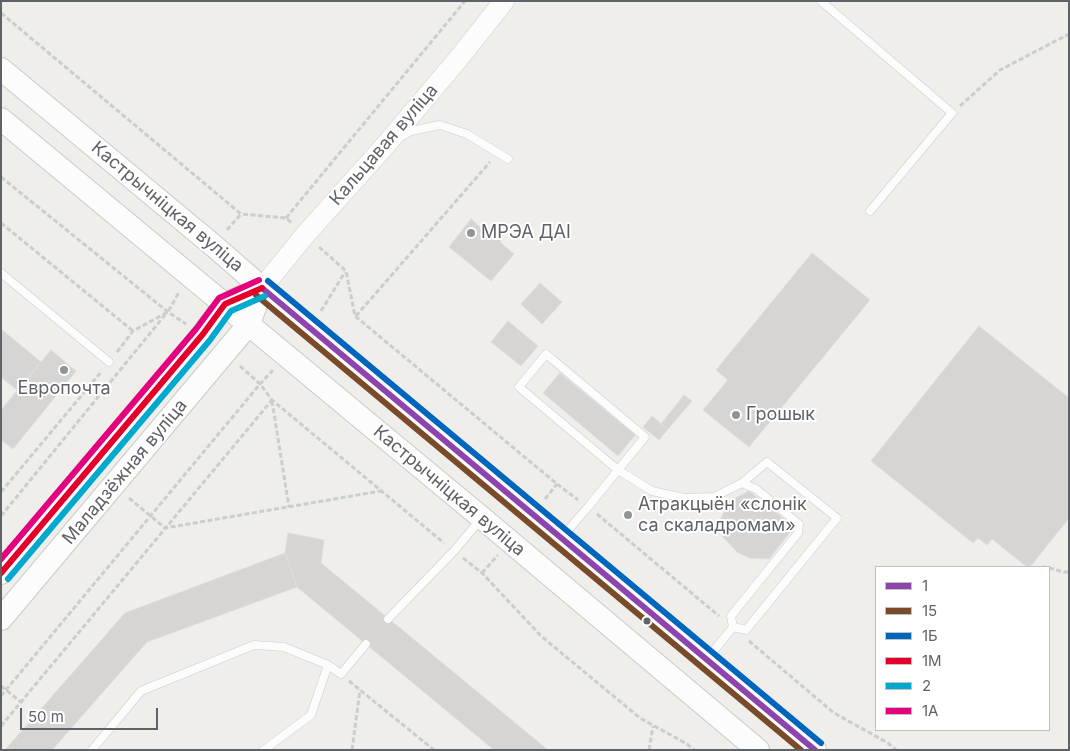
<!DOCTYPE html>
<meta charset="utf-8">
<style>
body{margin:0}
#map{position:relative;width:1070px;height:751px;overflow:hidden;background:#efeeea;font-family:Inter,sans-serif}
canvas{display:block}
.frame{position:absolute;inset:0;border:2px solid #5f6368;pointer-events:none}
.legend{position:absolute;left:875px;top:566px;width:175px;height:165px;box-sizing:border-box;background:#fff;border:1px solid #bfc1c3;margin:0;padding:6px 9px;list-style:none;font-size:15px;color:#5f6368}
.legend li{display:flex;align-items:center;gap:10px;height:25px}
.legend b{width:25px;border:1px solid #bfc1c3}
.scale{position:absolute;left:20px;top:708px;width:138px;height:22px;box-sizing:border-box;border:2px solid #5f6368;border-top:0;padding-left:6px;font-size:15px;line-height:18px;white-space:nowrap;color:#5f6368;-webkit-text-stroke:4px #fff;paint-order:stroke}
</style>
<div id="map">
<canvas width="1070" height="751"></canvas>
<div class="frame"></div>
<ul class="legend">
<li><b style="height:6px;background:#8e44ad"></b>1</li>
<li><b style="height:6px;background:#7a4b2a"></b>15</li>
<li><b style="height:6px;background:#0065bd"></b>1Б</li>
<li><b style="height:6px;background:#e4002b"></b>1М</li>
<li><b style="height:6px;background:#00a9ce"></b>2</li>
<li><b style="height:6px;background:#e5007d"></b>1А</li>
</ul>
<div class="scale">50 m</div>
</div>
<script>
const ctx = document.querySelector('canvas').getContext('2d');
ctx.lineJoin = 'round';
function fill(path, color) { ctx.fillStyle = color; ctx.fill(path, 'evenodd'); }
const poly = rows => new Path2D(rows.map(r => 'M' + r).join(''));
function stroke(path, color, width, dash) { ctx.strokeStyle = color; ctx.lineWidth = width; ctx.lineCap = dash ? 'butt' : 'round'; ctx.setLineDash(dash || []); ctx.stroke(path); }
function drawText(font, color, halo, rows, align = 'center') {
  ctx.font = font + ' Inter,sans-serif'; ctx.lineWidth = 4; ctx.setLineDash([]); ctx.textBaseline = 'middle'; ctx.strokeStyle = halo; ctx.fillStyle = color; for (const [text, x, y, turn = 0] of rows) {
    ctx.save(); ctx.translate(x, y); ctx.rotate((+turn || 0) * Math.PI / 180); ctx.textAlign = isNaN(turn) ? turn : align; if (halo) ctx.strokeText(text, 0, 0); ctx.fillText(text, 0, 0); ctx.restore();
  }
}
const building = poly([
 [471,219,485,231,498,230,501,243,514,254,491,281,449,247,471,219],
 [812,253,870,300,749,447,703,410,728,380,716,370,812,253],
 [540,283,562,302,542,324,521,304,540,283],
 [508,321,538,346,521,366,491,342,508,321],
 [979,326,1069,398,1069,518,1030,567,1027,567,992,539,987,545,978,538,973,543,871,461,979,326],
 [1,329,41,362,17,390,1,377,1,329],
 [51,350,76,371,13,449,1,440,1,410,51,350],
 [560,373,635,435,618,456,543,393,560,373],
 [684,395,692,401,668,429,661,424,684,395],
 [652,416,668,429,659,440,643,427,652,416],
 [749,491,794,527,769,559,750,558,737,552,723,537,721,518,730,501,749,491],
 [288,533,324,540,321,563,548,750,494,750,297,587,285,553,288,533],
 [285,553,297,587,147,642,52,750,5,750,125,613,285,553]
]);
fill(building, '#d6d5d3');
stroke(building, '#deddd9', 1);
const service = poly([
 [821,1,952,113,870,211],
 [402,136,411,131,440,125,467,134,508,159],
 [1,273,109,362],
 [563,536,588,507,618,470,645,437,546,354,519,387,618,470,652,491,684,498,714,497,742,483,767,462,837,518,746,630,733,627,708,658],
 [388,619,454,551,480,520],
 [733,627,731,616,798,533,799,524,756,489,742,483],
 [92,750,141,691,254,645,284,647,328,665],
 [264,750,311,715,328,665,341,674,366,644]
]);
const tertiary = poly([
 [262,288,305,235,383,148,459,58,504,1]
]);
const secondary = poly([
 [1,69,214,246,262,288,815,750],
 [1,119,482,518,758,750],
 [1,573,203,334,225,304,262,288],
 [1,619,249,324,262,288]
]);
stroke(service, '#cbcccc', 9);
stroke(tertiary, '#cbcccc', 21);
stroke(secondary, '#cacacb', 24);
stroke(poly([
 [1,13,241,214,286,218,292,223],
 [960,106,1000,70,1069,34],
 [1,177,168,312,186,324],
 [286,218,465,1],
 [1,223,133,331],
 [227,230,241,214],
 [319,247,346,271,355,316,557,484,578,500],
 [321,311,345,272],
 [356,316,490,162],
 [117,352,133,331,168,312,179,292],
 [240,366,260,384,272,400,444,543],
 [272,401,289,507],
 [1,492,102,371],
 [129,498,165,528,381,491],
 [545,499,557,484],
 [597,514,719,616],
 [1,516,165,315],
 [463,558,482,573,541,636,640,718,687,744,694,750],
 [1043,567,1046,567],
 [1049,568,1064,572,1069,572],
 [482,573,498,555],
 [749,641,834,713,888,743,896,750],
 [349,681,434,750],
 [1,686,21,702],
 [1,696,260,384,273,370],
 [1,726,272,400],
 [352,750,360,690],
 [649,750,653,726]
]), '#cacfcc', 3, [5, 2.5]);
stroke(service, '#fdfcfc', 8);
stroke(tertiary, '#fdfcfc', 20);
stroke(secondary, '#fdfcfc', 22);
stroke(poly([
 [262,288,815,750]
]), '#8e44ad', 6);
stroke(poly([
 [256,295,801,750]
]), '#7a4b2a', 6);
stroke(poly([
 [268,281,821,743]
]), '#0065bd', 6);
stroke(poly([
 [1,573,203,334,225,304,262,288]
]), '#e4002b', 6);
stroke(poly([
 [8,579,210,340,231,311,265,296]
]), '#00a9ce', 6);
stroke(poly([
 [1,559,196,329,219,298,259,280]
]), '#e5007d', 6);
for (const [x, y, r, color] of [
 [471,233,5,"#919496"],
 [64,370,5,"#919496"],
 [736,415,5,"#919496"],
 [628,515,5,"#919496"],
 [647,621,4.5,"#5f6368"]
]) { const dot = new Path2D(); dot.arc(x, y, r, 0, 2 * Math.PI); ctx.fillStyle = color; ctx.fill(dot); stroke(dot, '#fff', 2); }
drawText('18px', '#5f6368', '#fff', [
 ["Кальцавая вуліца",384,145,-49],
 ["Кастрычніцкая вуліца",167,207,40],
 ["Маладзёжная вуліца",125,472,-50],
 ["Кастрычніцкая вуліца",449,491,40]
]);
drawText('18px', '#5f6368', '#fff', [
 ["МРЭА ДАІ",481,233],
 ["Европочта",64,389,"center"],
 ["Грошык",746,415],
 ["Атракцыён «слонік",638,505],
 ["са скаладромам»",638,526]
], 'left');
</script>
